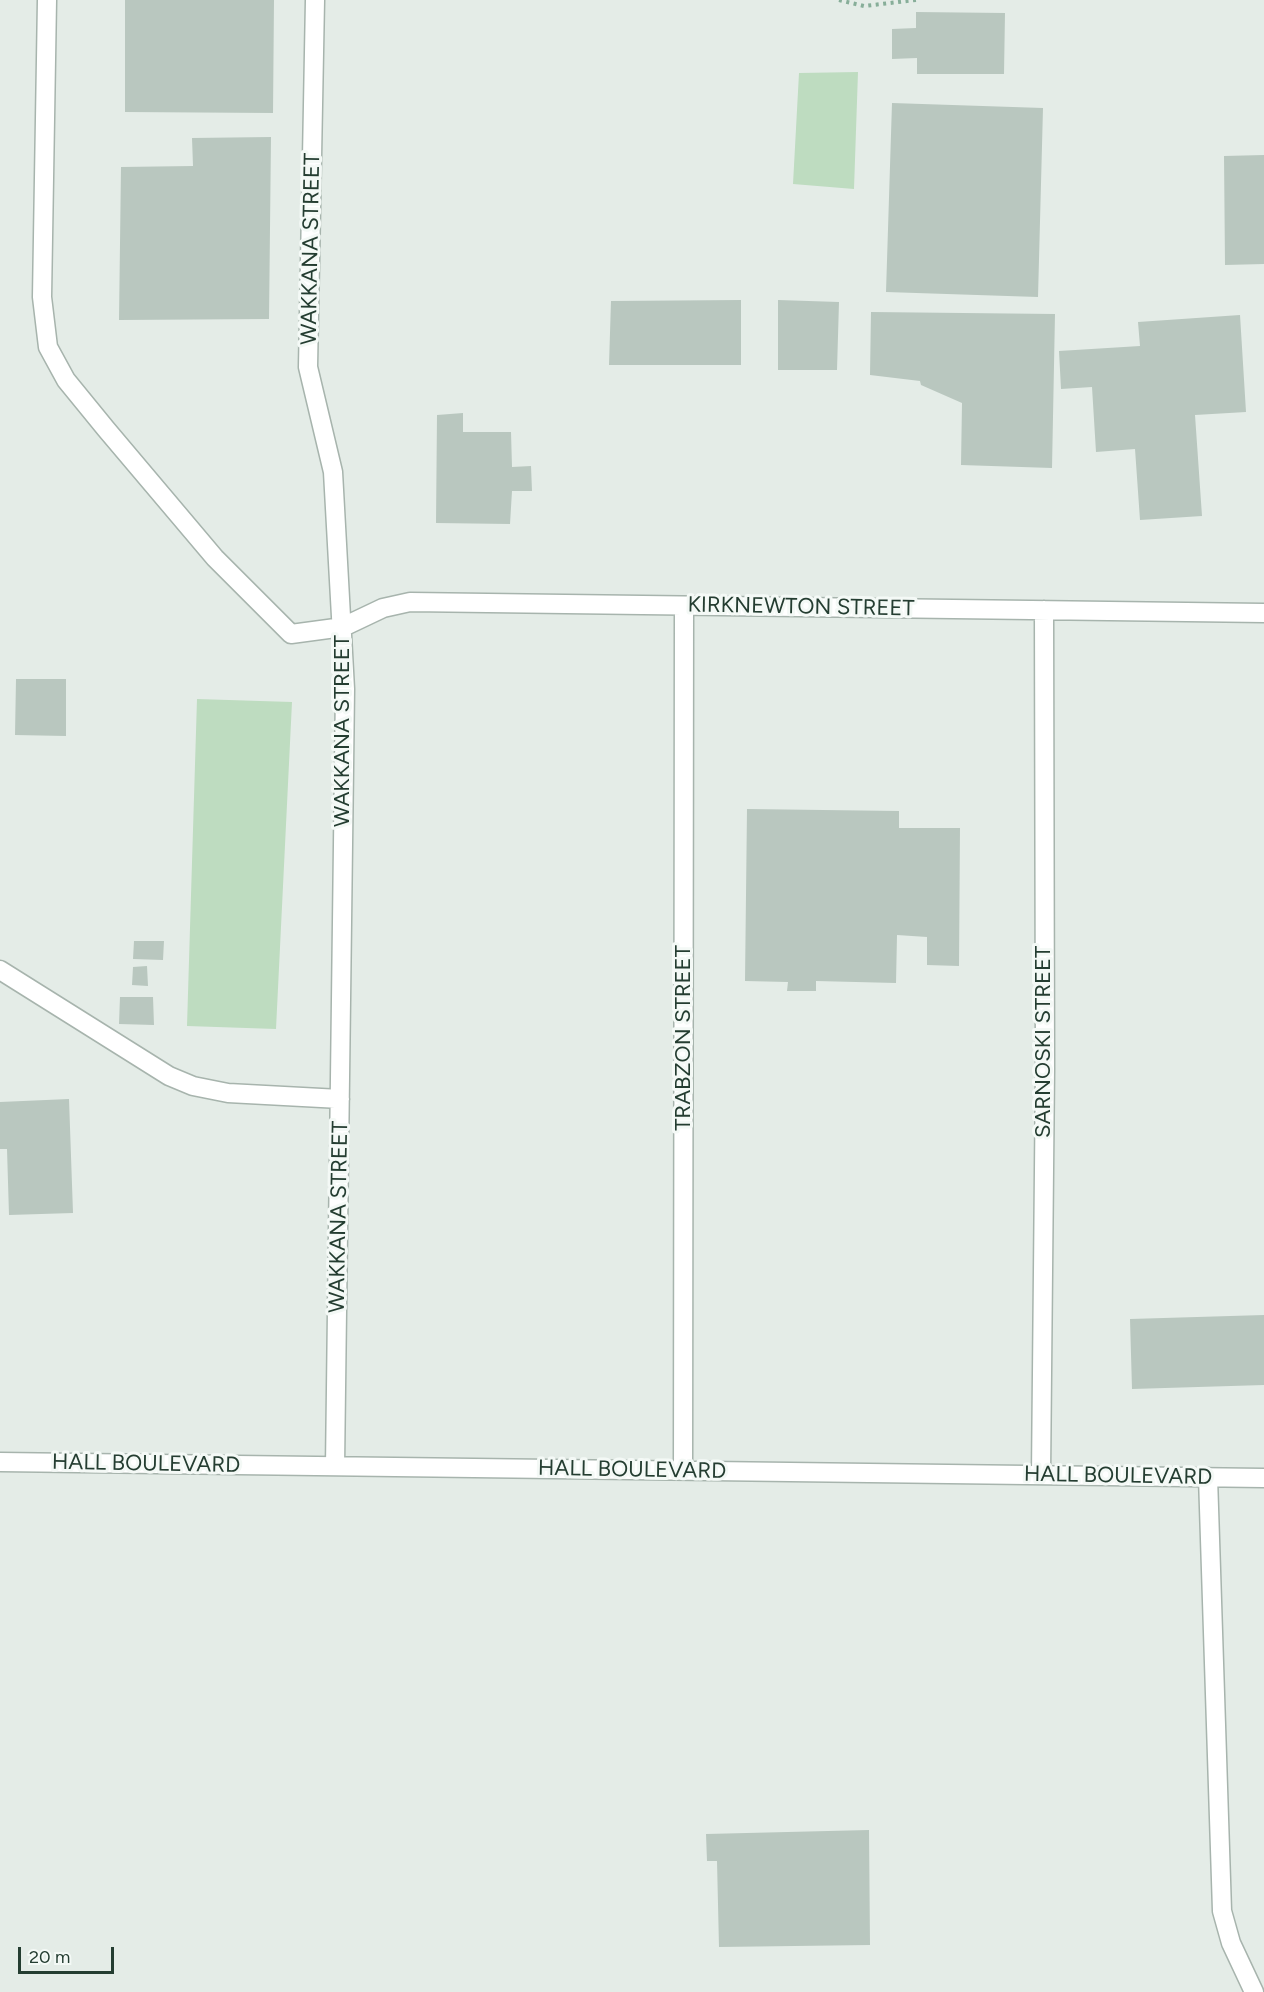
<!DOCTYPE html>
<style>
body{margin:0}
#map{position:relative;width:1264px;height:1992px;overflow:hidden;background:#e4ece7;font-family:Figtree,sans-serif}
canvas{display:block}
.scale{position:absolute;left:18px;top:1947px;width:96px;height:27px;box-sizing:border-box;border:3px solid #243d31;border-top:0;padding-left:8px;font-size:18px;line-height:21px;white-space:nowrap;color:#243d31;-webkit-text-stroke:4px #f4f9f6;paint-order:stroke}
</style>
<div id="map">
<canvas width="1264" height="1992"></canvas>
<div class="scale">20 m</div>
</div>
<script>
const ctx = document.querySelector('canvas').getContext('2d');
ctx.lineJoin = 'round';
function fill(path, color) { ctx.fillStyle = color; ctx.fill(path, 'evenodd'); }
const poly = rows => new Path2D(rows.map(r => 'M' + r).join(''));
function stroke(path, color, width, dash) { ctx.strokeStyle = color; ctx.lineWidth = width; ctx.lineCap = dash ? 'butt' : 'round'; ctx.setLineDash(dash || []); ctx.stroke(path); }
function drawText(font, color, halo, rows, align = 'center') {
  ctx.font = font + ' Figtree,sans-serif'; ctx.lineWidth = 6; ctx.setLineDash([]); ctx.textBaseline = 'middle'; ctx.strokeStyle = halo; ctx.fillStyle = color; for (const [text, x, y, turn = 0] of rows) {
    ctx.save(); ctx.translate(x, y); ctx.rotate((+turn || 0) * Math.PI / 180); ctx.textAlign = isNaN(turn) ? turn : align; if (halo) ctx.strokeText(text, 0, 0); ctx.fillText(text, 0, 0); ctx.restore();
  }
}
fill(poly([
 [858,72,854,189,793,184,799,73],
 [197,699,292,702,276,1029,187,1026]
]), '#bedcc0');
fill(poly([
 [125,0,274,0,273,113,125,112],
 [916,12,1005,13,1004,74,917,74,917,58,892,59,892,29,916,28],
 [892,103,1043,108,1038,297,886,292],
 [271,137,269,319,119,320,121,167,193,166,192,138],
 [1264,155,1264,264,1225,265,1224,156],
 [741,300,741,365,609,365,611,301],
 [778,300,839,302,837,370,778,370],
 [871,312,1055,314,1052,468,961,465,962,403,921,385,920,381,870,375],
 [1240,315,1246,412,1195,415,1202,516,1140,520,1135,449,1096,452,1092,387,1061,389,1059,351,1140,346,1138,322],
 [463,413,463,432,511,432,512,467,531,466,532,491,512,491,510,524,436,523,437,415],
 [16,679,66,679,66,736,15,735],
 [747,809,899,811,899,828,960,828,959,966,927,965,927,937,897,935,896,983,816,981,816,991,787,991,788,982,745,981],
 [134,941,164,941,163,960,133,959],
 [147,966,148,986,132,985,133,967],
 [120,997,153,997,154,1025,119,1024],
 [69,1099,73,1213,9,1215,7,1149,0,1149,0,1102],
 [1264,1315,1264,1385,1132,1389,1130,1319],
 [869,1830,870,1945,719,1947,717,1861,707,1861,706,1834]
]), '#b9c7bf');
const minor = poly([
 [47,0,42,297,48,347,66,380,106,429,215,558,291,634,343,627,383,608,410,602,1264,613],
 [315,0,308,367,333,472,345,689,335,1466],
 [0,970,169,1076,193,1086,228,1093,340,1099],
 [0,1462,1264,1478],
 [683,1470,684,606],
 [1041,1475,1045,1068,1044,610],
 [1208,1477,1222,1911,1231,1943,1254,1992]
]);
stroke(minor, '#a7b4ad', 21);
stroke(poly([
 [839,0,864,6,916,0]
]), '#87ae99', 4, [3, 4.5]);
stroke(minor, '#fff', 18);
drawText('22px', '#243d31', '#f4f9f6', [
 ["WAKKANA STREET",311,249,-89],
 ["KIRKNEWTON STREET",801,607,1],
 ["WAKKANA STREET",343,731,-90],
 ["TRABZON STREET",684,1038,-90],
 ["SARNOSKI STREET",1044,1042,-90],
 ["WAKKANA STREET",339,1217,-89],
 ["HALL BOULEVARD",146,1464,1],
 ["HALL BOULEVARD",632,1470,1],
 ["HALL BOULEVARD",1118,1476,1]
]);
</script>
